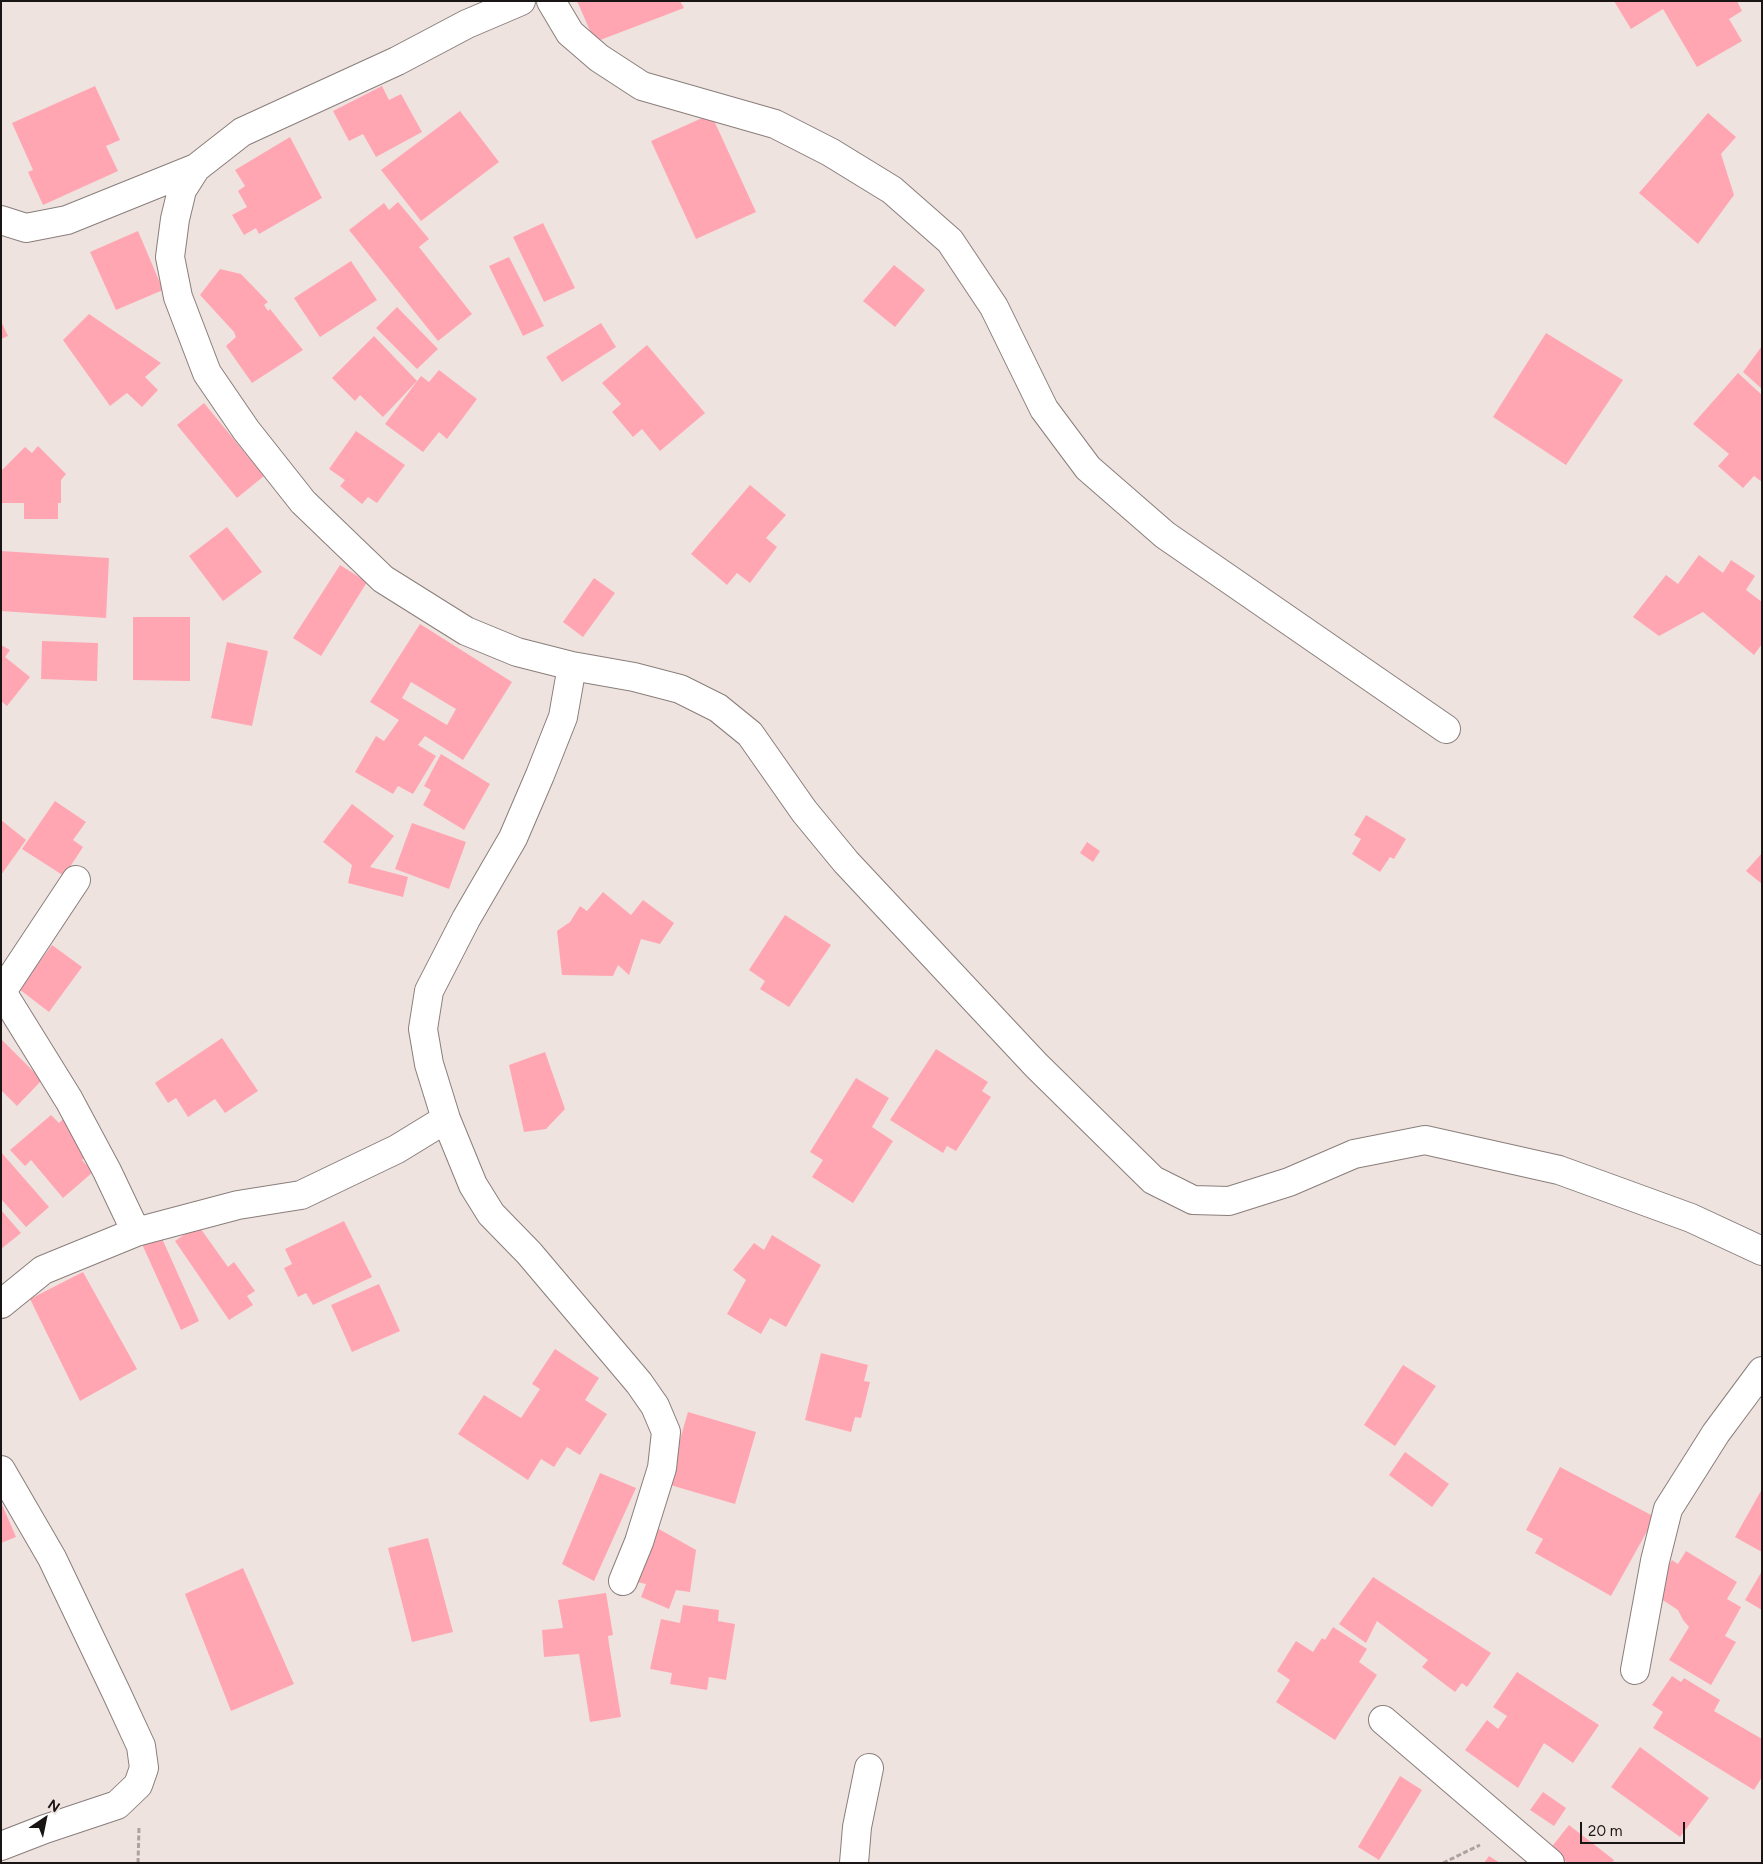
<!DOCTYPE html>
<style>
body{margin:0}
#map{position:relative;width:1763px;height:1864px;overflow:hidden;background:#efe3e0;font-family:Figtree,sans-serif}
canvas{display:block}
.frame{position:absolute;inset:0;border:2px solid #191514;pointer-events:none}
.north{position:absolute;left:20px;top:1794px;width:50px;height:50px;-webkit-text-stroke:4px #efe3e0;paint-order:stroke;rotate:34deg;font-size:14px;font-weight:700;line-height:20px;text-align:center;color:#191514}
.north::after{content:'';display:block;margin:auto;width:18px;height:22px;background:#191514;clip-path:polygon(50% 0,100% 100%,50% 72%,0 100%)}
.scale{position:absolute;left:1580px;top:1822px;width:105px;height:22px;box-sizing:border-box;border:2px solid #191514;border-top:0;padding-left:6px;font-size:15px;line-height:18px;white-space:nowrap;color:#191514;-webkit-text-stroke:4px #efe3e0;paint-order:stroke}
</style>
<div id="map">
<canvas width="1763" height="1864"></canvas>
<div class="frame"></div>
<div class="north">N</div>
<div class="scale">20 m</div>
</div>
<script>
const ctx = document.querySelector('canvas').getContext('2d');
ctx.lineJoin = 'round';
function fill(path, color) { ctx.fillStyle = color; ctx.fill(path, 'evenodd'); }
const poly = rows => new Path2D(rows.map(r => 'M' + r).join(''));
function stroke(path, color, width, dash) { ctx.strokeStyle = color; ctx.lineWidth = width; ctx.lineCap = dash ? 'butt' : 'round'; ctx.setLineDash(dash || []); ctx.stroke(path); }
fill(poly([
 [577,1,680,1,684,8,595,42],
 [1614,1,1737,1,1742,11,1729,19,1742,41,1697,67,1663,9,1631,29],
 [95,86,120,140,106,146,118,171,43,205,28,172,33,170,12,123],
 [382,86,389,100,401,94,422,132,376,157,363,134,349,141,333,111],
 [460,111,499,162,421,221,381,170],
 [1708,113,1736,137,1721,154,1734,195,1698,244,1639,193],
 [711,114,756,212,696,239,651,141],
 [290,137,322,198,259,234,256,228,244,235,232,215,247,207,238,191,245,186,235,170],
 [398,202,429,239,419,247,472,314,438,341,349,230,384,203,389,210],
 [543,223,575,288,544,302,513,237],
 [138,231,163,290,116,310,90,252],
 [509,257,544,326,523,336,489,266],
 [351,261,377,300,320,337,294,298],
 [894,265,925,290,895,327,863,301],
 [220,269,241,274,268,302,264,305,268,311,270,309,303,350,252,383,226,346,236,337,234,332,200,295],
 [397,307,438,349,417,369,376,328],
 [89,314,161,363,145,377,158,390,142,407,127,393,110,406,63,340],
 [1,321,8,336,1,339],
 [601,323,616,347,562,382,546,357],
 [1546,333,1623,380,1566,465,1493,417],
 [374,336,417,381,383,417,360,395,355,401,332,378],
 [647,345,705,413,660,451,642,429,633,437,612,412,621,404,602,383],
 [1762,346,1762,389,1743,372],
 [439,370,477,399,447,439,439,432,423,452,385,424,421,376,429,382],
 [1738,373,1762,395,1762,482,1754,476,1743,488,1718,466,1729,454,1693,424],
 [204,403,264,476,237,498,177,425],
 [356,431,405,465,377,503,368,497,362,504,340,486,345,480,329,469],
 [38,446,66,474,61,480,61,503,58,503,58,519,24,519,24,503,1,503,1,471,25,447,32,453],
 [750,485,786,515,766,538,777,547,750,583,737,573,727,585,691,554],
 [227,527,262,572,223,601,189,556],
 [1,551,109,558,106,618,1,611],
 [1699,555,1723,573,1731,560,1755,576,1746,590,1762,602,1762,644,1754,655,1703,612,1659,636,1633,617,1666,575,1678,584],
 [340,565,367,582,321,656,293,638],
 [594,578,615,593,583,637,563,622],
 [133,617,190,617,190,681,133,680],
 [420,624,512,682,463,760,425,736,418,745,436,756,413,794,398,786,393,794,355,772,376,736,384,741,399,720,370,702],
 [411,682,456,709,447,725,402,698],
 [42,641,98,643,97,681,41,679],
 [227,642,268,651,252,726,211,718],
 [1,645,10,650,5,657,30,677,7,706,1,701],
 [441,754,490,784,464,830,423,805,431,790,424,786],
 [55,801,86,822,73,840,83,847,64,876,22,849],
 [352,804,394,836,370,867,408,877,403,897,348,883,352,865,323,842],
 [1366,815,1406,839,1394,859,1390,857,1380,872,1352,854,1361,839,1354,835],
 [1,820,26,840,1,875],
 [412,823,466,842,449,889,395,869],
 [1087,842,1100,851,1093,862,1080,853],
 [1762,853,1762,884,1746,871],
 [603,892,631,915,643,900,674,923,660,944,641,939,629,975,618,965,613,976,562,975,557,931,570,922,580,906,587,911],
 [785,915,831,945,789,1007,760,989,765,981,749,970],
 [52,945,82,967,49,1012,19,989],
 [222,1038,258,1091,225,1113,215,1099,188,1117,176,1098,168,1103,155,1083],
 [1,1039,42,1080,17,1106,1,1090],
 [936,1049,988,1082,982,1091,991,1097,956,1151,947,1146,943,1153,890,1120],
 [545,1052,565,1109,546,1129,524,1132,509,1065],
 [856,1078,889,1098,872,1127,893,1141,853,1203,812,1177,823,1160,810,1152],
 [68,1114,81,1130,73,1137,88,1155,82,1160,93,1172,63,1198,31,1160,25,1166,10,1150,51,1115,59,1123],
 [1,1152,49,1207,26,1227,1,1199],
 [1,1210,21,1233,1,1249],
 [344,1221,372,1277,313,1305,306,1293,298,1297,284,1268,292,1264,285,1249],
 [198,1225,228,1267,234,1262,255,1291,247,1296,253,1305,229,1320,175,1241],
 [160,1234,199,1321,181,1330,141,1242],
 [772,1235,821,1265,786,1327,770,1318,761,1334,727,1314,746,1280,733,1270,754,1243,764,1250],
 [83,1272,137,1369,80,1401,30,1299],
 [379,1284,400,1331,352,1352,331,1305],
 [555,1349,599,1378,585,1400,607,1414,580,1455,567,1447,554,1467,541,1459,528,1480,458,1434,484,1395,521,1418,540,1389,532,1384],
 [821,1353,868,1365,864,1381,870,1382,861,1418,855,1417,851,1432,805,1420],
 [1403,1365,1436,1386,1395,1446,1364,1425],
 [688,1412,756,1432,735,1504,667,1484],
 [1405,1452,1449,1484,1432,1507,1389,1475],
 [1560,1467,1655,1517,1611,1596,1535,1553,1543,1539,1526,1530],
 [600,1473,636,1488,594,1581,562,1564],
 [1762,1489,1762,1552,1735,1537],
 [1,1502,16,1537,1,1543],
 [657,1528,696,1550,690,1592,676,1590,669,1609,641,1597,646,1584,631,1581],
 [428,1538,453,1632,412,1642,388,1548],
 [1686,1551,1737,1582,1727,1599,1741,1607,1725,1636,1736,1642,1711,1685,1669,1660,1689,1627,1683,1620,1678,1610,1658,1597,1665,1586,1659,1581,1672,1560,1678,1564],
 [243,1568,294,1684,231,1711,185,1594],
 [1762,1571,1762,1610,1745,1600],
 [1373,1577,1491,1653,1467,1687,1462,1683,1455,1692,1422,1667,1428,1660,1377,1621,1366,1643,1339,1624],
 [606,1593,613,1635,608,1636,609,1644,621,1717,590,1722,579,1654,544,1657,542,1630,563,1628,558,1600],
 [683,1605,719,1610,718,1621,735,1624,726,1680,709,1677,707,1690,670,1684,672,1673,650,1669,661,1619,680,1623],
 [1333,1627,1367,1649,1359,1662,1377,1675,1335,1740,1276,1702,1290,1680,1277,1671,1296,1641,1313,1652,1322,1638,1325,1640],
 [1517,1672,1599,1725,1573,1763,1544,1743,1518,1788,1465,1750,1487,1720,1498,1729,1507,1716,1493,1707],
 [1672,1676,1681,1682,1684,1678,1720,1700,1714,1711,1762,1739,1762,1777,1754,1790,1653,1728,1663,1712,1652,1705],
 [1640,1747,1709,1798,1680,1837,1611,1787],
 [1400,1776,1422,1790,1379,1860,1358,1847],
 [1543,1792,1566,1808,1554,1826,1530,1810],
 [1569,1825,1614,1860,1612,1863,1568,1863,1550,1849],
 [1489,1856,1500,1863,1484,1863]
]), '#ffa6b2');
const minor = poly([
 [521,1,467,24,397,61,242,132,196,168,182,190,175,219,170,257,178,297,207,373,246,430,303,502,383,579,466,631,517,652,572,666,634,677,680,689,718,708,750,734,804,811,846,862,1036,1065,1153,1180,1193,1200,1229,1201,1289,1182,1354,1154,1425,1140,1559,1170,1691,1218,1762,1251],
 [551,1,570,33,599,58,642,86,775,124,830,152,892,190,950,241,994,307,1044,409,1088,468,1165,535,1446,729],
 [1,220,26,228,67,220,196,168],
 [572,666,563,717,540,775,513,838,466,919,429,991,423,1029,429,1064,446,1119,473,1185,491,1214,529,1253,639,1383,655,1406,666,1432,662,1468,639,1542,623,1581],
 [2,992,69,1100,107,1171,136,1232],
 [1,993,76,880],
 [1,1304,43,1270,136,1232,238,1205,301,1195,397,1149,446,1119],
 [1,1470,52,1558,116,1692,141,1746,144,1768,138,1785,117,1805,45,1829,1,1846],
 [1635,1670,1655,1561,1668,1509,1716,1433,1762,1371],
 [1383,1720,1550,1863],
 [854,1863,857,1827,869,1768]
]);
stroke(minor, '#897e7b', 30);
stroke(poly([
 [138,1863,139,1828],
 [1443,1863,1480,1845]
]), '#aca3a0', 3, [5, 2.5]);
stroke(minor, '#fff', 28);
</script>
